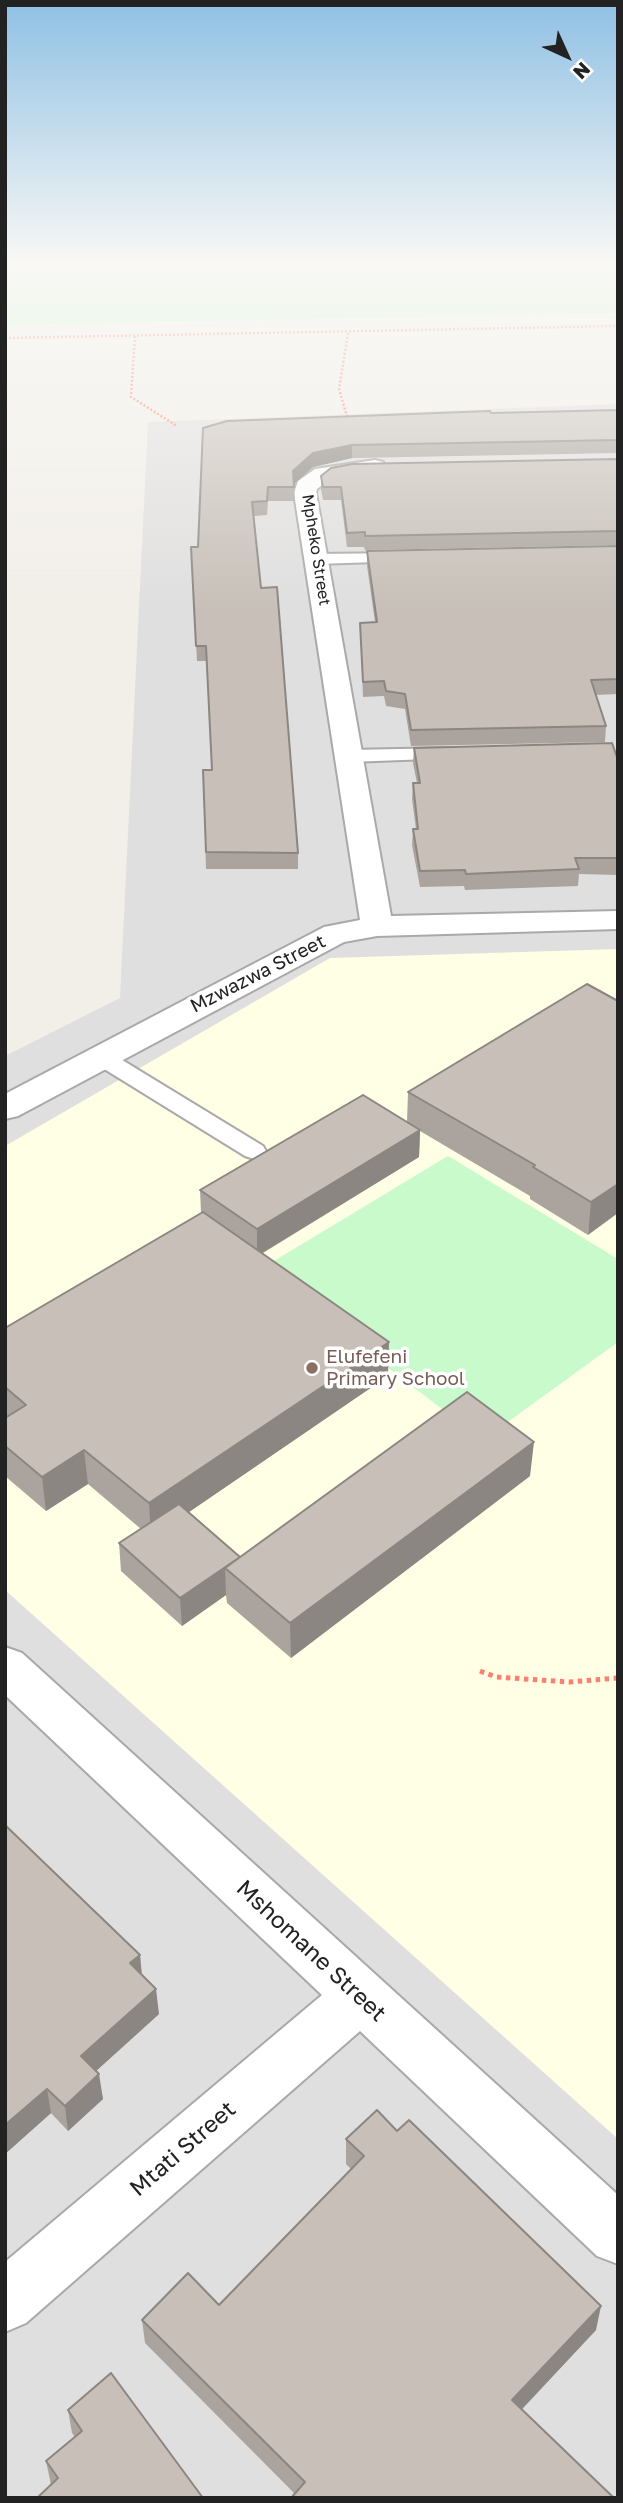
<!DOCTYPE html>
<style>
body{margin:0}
#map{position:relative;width:623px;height:2503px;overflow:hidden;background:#f2efe9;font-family:"Golos Text",sans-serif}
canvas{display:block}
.frame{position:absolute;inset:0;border:7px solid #222;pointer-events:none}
.north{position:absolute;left:532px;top:21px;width:70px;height:70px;-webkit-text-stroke:5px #fff;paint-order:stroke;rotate:135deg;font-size:19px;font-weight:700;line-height:28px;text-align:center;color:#222}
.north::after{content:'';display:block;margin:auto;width:24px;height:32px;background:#222;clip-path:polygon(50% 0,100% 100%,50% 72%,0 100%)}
</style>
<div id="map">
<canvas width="623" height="2503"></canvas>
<div class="frame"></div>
<div class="north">N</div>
</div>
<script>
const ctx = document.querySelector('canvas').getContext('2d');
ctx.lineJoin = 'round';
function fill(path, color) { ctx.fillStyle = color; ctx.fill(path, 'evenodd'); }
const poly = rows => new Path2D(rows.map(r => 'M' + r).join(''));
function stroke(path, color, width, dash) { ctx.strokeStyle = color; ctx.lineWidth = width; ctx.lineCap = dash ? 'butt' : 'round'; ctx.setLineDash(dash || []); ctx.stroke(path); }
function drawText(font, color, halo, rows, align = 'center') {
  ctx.font = font + ' "Golos Text",sans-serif'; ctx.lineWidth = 7; ctx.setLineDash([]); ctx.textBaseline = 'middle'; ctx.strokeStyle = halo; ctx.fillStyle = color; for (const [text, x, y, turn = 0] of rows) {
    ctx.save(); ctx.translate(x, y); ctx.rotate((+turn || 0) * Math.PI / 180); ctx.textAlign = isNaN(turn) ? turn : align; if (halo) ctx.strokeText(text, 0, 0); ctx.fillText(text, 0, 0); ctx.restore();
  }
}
fill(poly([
 [618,404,618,2498,5,2498,5,1056,120,998,148,422]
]), '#e0dfdf');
fill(poly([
 [618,949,618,2139,5,1590,5,1146,330,958]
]), '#ffffe5');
fill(poly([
 [5,260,618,260,618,313,5,325],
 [448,1156,618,1259,618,1342,483,1440,259,1270]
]), '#c8facc');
const lane = poly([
 [402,553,408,555,410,558,408,561,316,564,308,559,316,554,402,553],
 [449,748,459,754,456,758,349,762,339,756,349,750,449,748],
 [101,1050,109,1052,263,1146,266,1151,263,1156,254,1159,245,1156,93,1062,89,1057,93,1052,101,1050]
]);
const street = poly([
 [375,460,383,462,386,467,383,472,329,480,317,489,316,493,391,916,618,911,618,929,377,936,344,942,18,1116,5,1119,5,1094,324,927,360,920,294,493,298,481,315,469,375,460],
 [5,1647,22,1653,618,2195,618,2264,597,2256,360,2031,26,2323,5,2332,5,2262,322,1995,5,1695,5,1647]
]);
stroke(lane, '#a9a9a9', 4);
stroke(street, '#a9a9a9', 4);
stroke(poly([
 [348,333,339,389,348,420],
 [135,336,131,397,177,426],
 [5,338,618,326]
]), '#fa8072', 2.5, [2, 2]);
stroke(poly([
 [480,1671,496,1677,569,1682,618,1678]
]), '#fa8072', 5, [4.5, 4.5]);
fill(lane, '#fff');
fill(street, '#fff');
fill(poly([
 [618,410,618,453,352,458,313,467,294,484,295,501,268,501,267,515,254,516,261,588,298,853,298,869,206,869,203,770,212,770,207,661,197,661,191,547,198,547,203,428,491,413],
 [618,459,618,545,365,550,364,547,347,547,341,500,323,500,321,489,321,476],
 [618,546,618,694,596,695,606,726,605,742,411,746,405,709,386,706,384,696,363,697,360,623,375,622,367,566,367,551],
 [414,748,618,760,618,875,579,874,578,886,465,890,464,886,420,887,412,845,413,829,416,829,412,799,413,783,417,783,413,763],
 [618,1001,588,1235,530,1199,530,1196,420,1131,419,1157,263,1253,388,1376,189,1512,240,1557,530,1476,291,1658,227,1603,226,1595,182,1626,121,1571,119,1543,141,1529,88,1484,46,1511,5,1476,5,1328,201,1213,200,1190,407,1122,408,1092],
 [5,1825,140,1955,142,1974,159,2014,96,2071,103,2099,68,2131,51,2113,5,2154],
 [346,2139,596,2330,522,2409,295,2494,145,2343,142,2320,219,2305,351,2169,346,2164],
 [68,2410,203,2498,51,2485,46,2461,75,2437,72,2433]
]), '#aba49e');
fill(poly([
 [352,445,352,458,313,467,293,485,293,471,313,453],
 [420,1130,419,1157,257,1256,257,1229],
 [618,1184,618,1213,588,1235,591,1202],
 [389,1342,388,1376,151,1538,149,1503],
 [534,1442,530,1476,291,1658,290,1623],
 [84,1450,88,1484,46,1511,42,1477],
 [240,1557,225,1568,226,1595,182,1626,180,1598],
 [140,1955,142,1981,130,1963],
 [156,1989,159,2014,85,2081,81,2056],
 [99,2074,103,2099,68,2131,65,2106],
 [47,2089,51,2113,5,2154,5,2125],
 [601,2306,596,2330,509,2423,512,2400]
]), '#8b8681');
const building = poly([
 [618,410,618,440,352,445,313,453,293,471,294,487,268,487,267,501,252,502,261,588,277,587,298,853,206,852,203,770,212,770,206,646,196,646,191,547,198,547,203,428,227,421,490,411,491,413,618,410],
 [618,459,618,531,365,536,365,532,347,533,341,487,323,487,321,476,331,468,352,464,618,459],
 [618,546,618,679,591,680,606,726,411,730,405,694,386,691,384,681,363,682,360,623,377,622,367,551,618,546],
 [612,743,618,760,618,858,575,858,579,869,466,874,465,870,420,871,413,829,418,829,413,783,420,783,414,748,612,743],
 [587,984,618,1001,618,1184,591,1202,533,1167,535,1165,408,1092,587,984],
 [363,1095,420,1130,257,1229,200,1190,363,1095],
 [203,1212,389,1342,149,1503,84,1450,42,1477,5,1446,5,1418,26,1405,5,1387,5,1328,203,1212],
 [467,1392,534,1442,290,1623,225,1568,467,1392],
 [179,1504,240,1557,180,1598,119,1543,179,1504],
 [5,1825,140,1955,130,1963,156,1989,81,2056,99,2074,65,2106,47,2089,5,2125,5,1825],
 [377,2110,397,2131,409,2120,601,2306,512,2400,614,2498,291,2498,305,2482,142,2320,188,2273,219,2305,364,2156,346,2139,377,2110],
 [111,2373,203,2498,37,2498,58,2478,46,2461,82,2431,68,2410,111,2373]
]);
fill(building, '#c7bfb8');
stroke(building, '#8b8681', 2);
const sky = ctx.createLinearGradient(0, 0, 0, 611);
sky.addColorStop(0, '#8fc0e4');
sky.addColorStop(0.43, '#f9f8f5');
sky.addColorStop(1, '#f9f8f500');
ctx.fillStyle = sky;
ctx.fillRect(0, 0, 623, 611);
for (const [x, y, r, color] of [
 [312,1368,7,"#8d6e63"]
]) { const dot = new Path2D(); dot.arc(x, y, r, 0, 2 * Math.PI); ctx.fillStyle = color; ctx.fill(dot); stroke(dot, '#fff', 2.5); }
drawText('16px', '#222', '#fff', [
 ["Mpheko Street",316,550,81]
]);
drawText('19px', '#222', '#fff', [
 ["Mzwazwa Street",258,974,-27]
]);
drawText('19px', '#785e54', '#fff', [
 ["Elufefeni",326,1357],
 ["Primary School",326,1379]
], 'left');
drawText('23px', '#222', '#fff', [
 ["Mshomane Street",311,1951,43],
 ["Mtati Street",183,2149,-41]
]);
</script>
